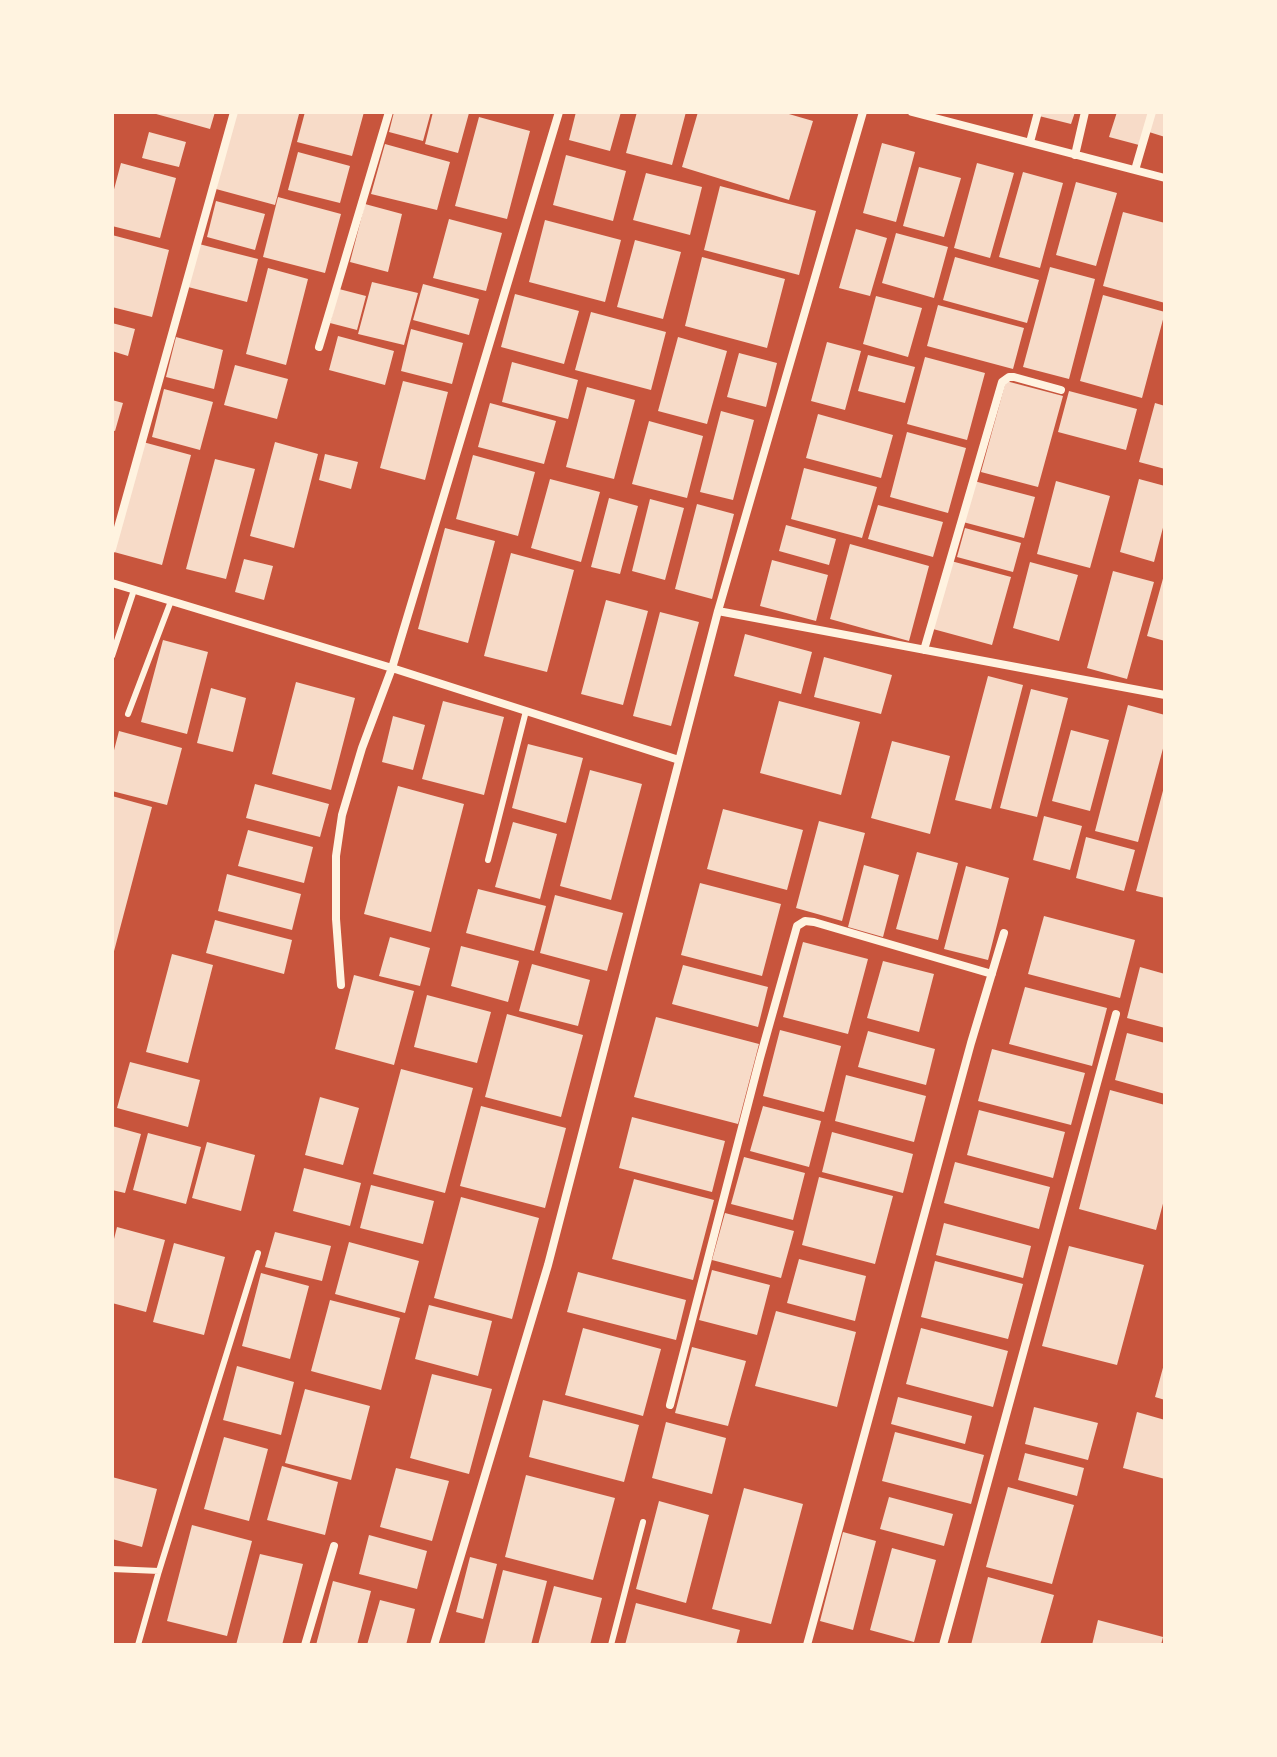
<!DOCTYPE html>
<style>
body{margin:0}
#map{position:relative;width:1277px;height:1757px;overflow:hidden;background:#c8553d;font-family:"Work Sans",sans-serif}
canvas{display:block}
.frame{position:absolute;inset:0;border:114px solid #fff3e0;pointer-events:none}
</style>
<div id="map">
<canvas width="1277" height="1757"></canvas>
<div class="frame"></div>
</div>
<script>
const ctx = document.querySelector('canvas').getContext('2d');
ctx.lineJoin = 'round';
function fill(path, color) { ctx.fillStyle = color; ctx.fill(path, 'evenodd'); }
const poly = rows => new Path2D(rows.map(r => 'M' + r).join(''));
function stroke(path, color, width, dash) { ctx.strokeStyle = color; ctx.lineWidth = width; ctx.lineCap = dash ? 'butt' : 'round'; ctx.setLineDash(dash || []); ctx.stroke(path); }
fill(poly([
 [149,112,215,112,210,129],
 [236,112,299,114,275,205,216,189],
 [305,112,364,112,352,156,297,142],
 [394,112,431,112,423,141,389,132],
 [433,112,469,113,458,153,425,144],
 [576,112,621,112,610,151,569,140],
 [637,112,686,112,672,165,626,153],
 [698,112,782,112,813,121,789,200,682,167],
 [1041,112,1075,112,1071,124,1039,116],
 [1117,112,1149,112,1139,145,1109,137],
 [1155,112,1165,112,1165,137,1149,132],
 [479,117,530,131,507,219,455,206],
 [149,132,186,142,179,167,142,158],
 [882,143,915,152,896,222,863,213],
 [385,144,450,162,437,210,371,194],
 [298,152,350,166,340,203,288,190],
 [566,155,626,171,613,221,553,205],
 [121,163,176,178,160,238,112,226,112,197],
 [977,163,1014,173,990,258,954,248],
 [919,167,961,178,944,237,903,226],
 [1023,172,1063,183,1040,268,999,257],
 [646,173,702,187,690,235,633,220],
 [1076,182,1117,193,1096,266,1056,255],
 [720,186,816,211,799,275,704,250],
 [278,197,341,214,325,273,263,257],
 [216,201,265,214,255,250,207,237],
 [365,204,402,214,388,272,350,262],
 [1123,212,1165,223,1165,303,1103,286],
 [449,219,502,233,486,291,433,278],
 [545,220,621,240,605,302,529,282],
 [856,229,887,238,870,296,839,288],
 [896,233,948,247,934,298,882,283],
 [112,235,169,250,152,317,112,307],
 [635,240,681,252,663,319,617,307],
 [199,244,258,259,247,302,188,287],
 [702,257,785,279,767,348,685,326],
 [955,257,1039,280,1027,323,943,300],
 [1050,267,1095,279,1069,379,1023,367],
 [268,268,308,279,286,365,246,354],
 [372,282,418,293,404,345,358,334],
 [423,284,479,299,469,335,413,320],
 [339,289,366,296,357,330,330,323],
 [515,294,579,311,564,364,501,347],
 [1103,295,1165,312,1142,398,1080,381],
 [876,296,922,308,908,357,863,344],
 [938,305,1024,328,1013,369,927,346],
 [591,312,666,332,651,390,575,370],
 [112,323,135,329,128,356,112,351],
 [411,329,463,343,452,384,401,371],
 [338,336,394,351,385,385,329,370],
 [176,337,223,350,214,389,166,377],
 [678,337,727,351,707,424,658,411],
 [827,342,861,351,845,410,811,401],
 [739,353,777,363,766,407,727,397],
 [868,355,915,367,905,403,858,391],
 [925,357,985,373,967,440,907,424],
 [512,362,578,380,568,419,502,402],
 [235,365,288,379,277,419,224,405],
 [403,381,448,392,425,480,380,468],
 [1006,381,1063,396,1038,487,981,472],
 [587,387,635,400,614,479,566,467],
 [164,389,213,402,200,450,152,437],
 [1069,391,1137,409,1126,450,1058,432],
 [112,400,123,403,115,431,112,430],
 [490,403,556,421,544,464,478,447],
 [1155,403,1165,406,1165,469,1139,462],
 [721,411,754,420,733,500,700,492],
 [818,414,893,435,881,478,806,458],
 [649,421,703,436,687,498,632,484],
 [907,432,966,448,948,513,890,497],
 [143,442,191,455,162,565,114,552],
 [275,442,318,454,294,548,250,536],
 [325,454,358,462,351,489,319,480],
 [473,455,535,472,518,536,456,519],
 [215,459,255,469,226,579,186,569],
 [804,468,877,487,862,538,791,519],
 [550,479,600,492,581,562,531,548],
 [1139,479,1165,486,1165,520,1154,562,1120,552],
 [974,481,1035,497,1024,538,963,522],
 [1056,481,1110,496,1090,568,1037,554],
 [609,498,638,506,620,574,591,567],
 [650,499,684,508,665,580,632,571],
 [697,504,734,514,712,599,675,589],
 [878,505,943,522,933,557,868,539],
 [786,525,836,539,829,565,779,551],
 [445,528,495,541,468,643,418,629],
 [965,528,1021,543,1013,572,957,557],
 [850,544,929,566,909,641,830,619],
 [511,553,574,570,547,672,484,656],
 [244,559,273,566,264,600,235,592],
 [772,560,828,575,816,621,760,606],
 [951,561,1011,577,992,645,933,629],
 [1030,562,1078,575,1059,641,1013,628],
 [1113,571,1154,582,1127,679,1087,668],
 [1164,575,1165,575,1165,641,1147,636],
 [606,600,648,611,623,705,581,694],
 [660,612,699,622,671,726,633,716],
 [745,634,812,652,801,694,734,676],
 [163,640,208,652,187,734,141,722],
 [824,657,892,675,881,714,814,697],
 [988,676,1023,685,991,809,955,800],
 [296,682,355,698,331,790,272,774],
 [211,688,246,698,233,752,197,743],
 [1031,689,1068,698,1037,817,1000,808],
 [443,701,504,717,484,795,422,779],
 [779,701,860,722,841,795,760,773],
 [1128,705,1165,715,1165,741,1138,842,1095,831],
 [393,716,425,725,413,770,382,762],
 [1071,730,1109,740,1090,811,1052,801],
 [119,731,182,748,167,805,112,791,112,758],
 [892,741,950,756,930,834,871,818],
 [528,744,583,758,566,823,512,808],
 [590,770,642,784,611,900,560,886],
 [255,784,329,804,320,837,246,818],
 [398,786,464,804,431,932,364,914],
 [1164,787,1165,787,1165,898,1136,891],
 [112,796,152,807,113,955,112,955],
 [723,809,803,830,787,890,707,869],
 [1044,816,1082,826,1070,870,1033,860],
 [819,821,865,833,842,921,796,908],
 [513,822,557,834,540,899,495,887],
 [248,830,313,847,304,883,238,866],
 [1086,837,1135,850,1124,891,1076,878],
 [917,852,958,863,938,940,896,929],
 [864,865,899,875,883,937,848,927],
 [966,866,1009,878,988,960,944,949],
 [227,874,301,894,292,930,218,911],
 [700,883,781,904,762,976,681,955],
 [478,889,546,906,534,951,466,933],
 [555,895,623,913,607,971,540,953],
 [1044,916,1135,940,1120,998,1028,974],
 [215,920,292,940,284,974,206,953],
 [390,937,430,948,420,986,379,976],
 [803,942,868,959,848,1034,783,1017],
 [461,946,519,961,508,1002,451,986],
 [172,954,213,965,188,1063,146,1052],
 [883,961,934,974,919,1032,867,1018],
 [532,964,590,980,578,1026,519,1011],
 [683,965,768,987,758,1027,672,1004],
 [1140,967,1165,974,1165,1028,1127,1018],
 [354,975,414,991,394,1065,335,1049],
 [1025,987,1107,1008,1092,1066,1009,1044],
 [427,995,491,1012,477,1063,414,1047],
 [507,1014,583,1035,561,1117,485,1097],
 [656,1017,759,1044,738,1124,634,1097],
 [780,1030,841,1046,824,1112,763,1096],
 [868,1031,935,1049,926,1085,858,1067],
 [1127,1033,1165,1043,1165,1094,1115,1080],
 [992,1049,1085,1073,1071,1125,978,1101],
 [130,1062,200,1080,188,1127,117,1108],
 [401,1069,473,1088,445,1193,373,1174],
 [846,1075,926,1096,914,1142,835,1121],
 [1110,1090,1165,1105,1165,1196,1156,1230,1079,1209],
 [320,1097,359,1108,343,1165,305,1155],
 [481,1106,566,1128,545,1208,460,1186],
 [763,1106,821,1121,809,1167,750,1151],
 [979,1110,1065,1132,1053,1178,967,1155],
 [632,1117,725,1141,712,1192,619,1168],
 [112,1126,141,1134,125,1193,112,1190],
 [832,1132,913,1154,903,1193,822,1172],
 [148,1133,201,1147,186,1204,133,1190],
 [207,1142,255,1155,241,1211,192,1198],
 [744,1157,805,1173,793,1220,731,1204],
 [955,1162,1050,1187,1039,1229,944,1203],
 [304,1168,361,1183,350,1226,293,1211],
 [819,1177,893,1196,875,1264,802,1245],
 [634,1179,714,1200,693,1280,612,1259],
 [371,1185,434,1201,423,1244,360,1228],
 [461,1197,539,1218,512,1319,434,1298],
 [725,1213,794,1231,781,1278,712,1260],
 [944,1223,1031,1246,1023,1278,936,1255],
 [117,1227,165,1240,146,1312,112,1303,112,1247],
 [275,1232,331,1246,322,1281,265,1267],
 [349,1242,419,1261,405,1313,335,1294],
 [174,1243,225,1257,204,1335,153,1322],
 [1069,1246,1144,1265,1117,1365,1042,1346],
 [799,1259,866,1276,855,1321,787,1303],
 [935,1261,1023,1284,1008,1339,921,1317],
 [712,1270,770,1285,757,1335,699,1320],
 [578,1272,686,1300,676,1340,567,1312],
 [261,1273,309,1286,290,1359,242,1346],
 [330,1300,400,1318,381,1390,311,1371],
 [429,1305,492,1321,478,1376,415,1359],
 [776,1311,856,1332,837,1407,755,1386],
 [583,1328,661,1349,643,1416,565,1395],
 [921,1328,1008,1351,993,1407,906,1384],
 [692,1347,746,1361,728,1426,675,1413],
 [1164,1364,1165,1364,1165,1400,1155,1397],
 [237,1366,294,1382,281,1435,223,1420],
 [432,1374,492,1389,469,1474,410,1458],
 [305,1389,370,1406,351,1480,285,1463],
 [898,1397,972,1416,965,1444,891,1424],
 [543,1400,639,1425,624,1482,529,1457],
 [1034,1407,1098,1423,1088,1460,1025,1444],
 [1137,1412,1165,1420,1165,1479,1123,1468],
 [666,1422,726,1438,712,1494,652,1478],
 [895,1432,984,1455,971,1504,882,1481],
 [224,1437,268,1449,249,1521,204,1509],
 [1025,1453,1084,1468,1077,1496,1018,1480],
 [282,1466,338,1482,325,1535,267,1520],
 [396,1468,449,1481,432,1541,380,1527],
 [526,1475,615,1498,593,1580,505,1557],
 [112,1477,157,1489,142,1547,112,1539],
 [1008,1487,1074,1505,1052,1584,986,1567],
 [744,1488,803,1504,771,1624,712,1609],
 [889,1497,953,1514,944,1546,880,1529],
 [659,1501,709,1515,686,1603,636,1589],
 [192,1525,252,1541,227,1636,167,1621],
 [843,1532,876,1541,853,1630,820,1621],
 [369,1535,427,1551,417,1589,359,1574],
 [892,1548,936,1560,914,1642,870,1630],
 [260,1554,303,1564,282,1645,236,1645],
 [470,1557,497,1564,483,1619,456,1612],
 [503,1570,547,1581,531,1645,484,1645],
 [988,1577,1054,1595,1040,1645,971,1645],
 [333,1581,371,1591,357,1645,316,1645],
 [554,1586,602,1598,590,1645,538,1645],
 [380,1600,415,1609,406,1645,367,1645],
 [636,1603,740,1630,736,1645,625,1645],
 [1098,1620,1163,1637,1161,1645,1092,1645]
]), '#f7dbc8');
stroke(poly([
 [112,656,134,590],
 [128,714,171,601],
 [488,860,526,711],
 [112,1569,159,1571],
 [138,1645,159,1571,258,1253],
 [611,1645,643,1522]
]), '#fff3e0', 6);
stroke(poly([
 [912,112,1165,178],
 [1030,142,1038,112],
 [1075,155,1085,112],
 [1135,170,1152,112],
 [319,347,389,112],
 [112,549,234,112],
 [112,583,392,668,679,760],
 [718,611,1165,695],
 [924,650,1002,382,1009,377,1014,377,1061,390],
 [341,985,336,919,336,856,342,815,362,748,392,668,559,112],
 [670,1405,760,1058,797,926,805,921,814,922,992,974],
 [305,1645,334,1546],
 [434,1645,548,1265,718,611,863,112],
 [807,1645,971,1043,1004,933],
 [943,1645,1116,1014]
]), '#fff3e0', 8);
</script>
